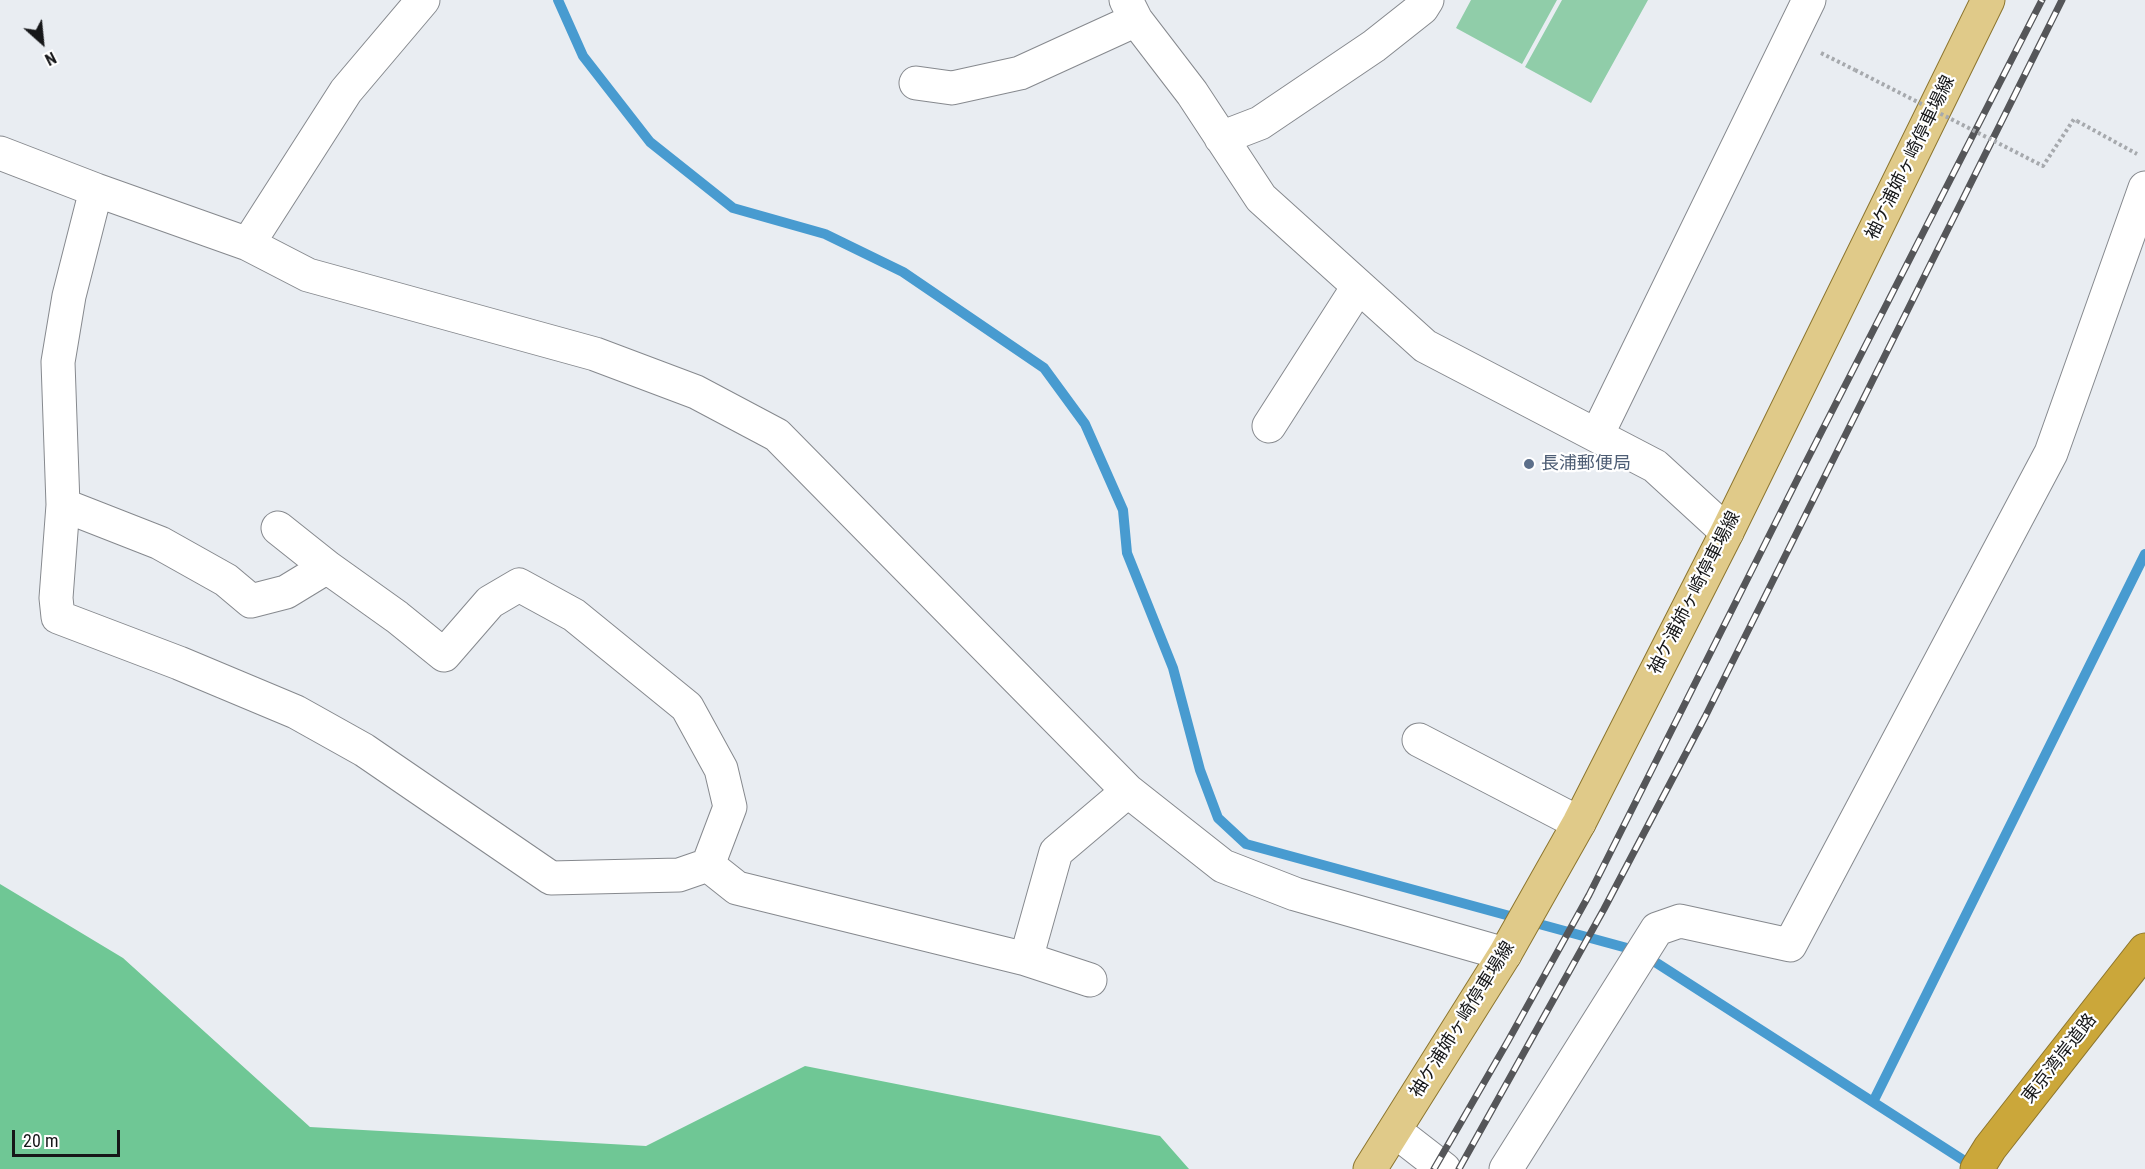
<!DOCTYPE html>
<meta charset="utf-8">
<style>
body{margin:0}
#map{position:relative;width:2145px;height:1169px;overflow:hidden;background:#e9edf2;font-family:"Roboto Condensed",sans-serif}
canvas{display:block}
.north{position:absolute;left:12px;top:12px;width:60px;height:60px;-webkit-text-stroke:4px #fff;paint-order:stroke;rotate:153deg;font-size:16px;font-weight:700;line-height:24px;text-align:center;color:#161719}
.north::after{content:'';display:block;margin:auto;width:21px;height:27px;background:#161719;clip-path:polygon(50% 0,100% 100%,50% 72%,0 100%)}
.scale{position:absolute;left:12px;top:1130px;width:108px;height:27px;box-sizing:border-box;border:3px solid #161719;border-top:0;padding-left:8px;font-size:18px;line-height:21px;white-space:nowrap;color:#161719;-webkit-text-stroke:4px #fff;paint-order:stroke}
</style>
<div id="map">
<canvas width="2145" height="1169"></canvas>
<div class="north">N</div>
<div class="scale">20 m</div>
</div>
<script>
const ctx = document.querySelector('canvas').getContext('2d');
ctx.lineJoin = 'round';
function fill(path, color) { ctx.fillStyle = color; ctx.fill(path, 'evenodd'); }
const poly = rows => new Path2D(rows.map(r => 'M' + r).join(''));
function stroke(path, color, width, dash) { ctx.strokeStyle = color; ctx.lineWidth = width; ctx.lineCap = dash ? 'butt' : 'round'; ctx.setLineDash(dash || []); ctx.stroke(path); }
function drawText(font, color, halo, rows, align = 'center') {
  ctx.font = font + ' "Roboto Condensed","Noto Sans JP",sans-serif'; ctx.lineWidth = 4.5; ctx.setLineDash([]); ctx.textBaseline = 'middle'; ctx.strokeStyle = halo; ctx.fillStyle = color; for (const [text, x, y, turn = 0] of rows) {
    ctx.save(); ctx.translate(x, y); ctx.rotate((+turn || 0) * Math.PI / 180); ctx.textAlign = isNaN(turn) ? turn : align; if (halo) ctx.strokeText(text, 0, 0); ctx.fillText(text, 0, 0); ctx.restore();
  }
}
fill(poly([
 [1471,0,1557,0,1522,64,1456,28],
 [1562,0,1648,0,1591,103,1525,67]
]), '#90cda9');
fill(poly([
 [0,884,123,958,310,1127,646,1146,805,1066,1160,1136,1189,1169,0,1169]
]), '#6fc795');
stroke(poly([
 [558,0,583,56,650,142,733,208,825,234,903,272,1044,368,1085,424,1123,510,1127,553,1173,668,1200,770,1218,818,1246,844,1638,951,1974,1167],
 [1873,1102,2145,554]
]), '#489bd0', 10);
const minor = poly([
 [1126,0,1136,20,1192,93,1261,198,1425,346,1655,466,1727,532],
 [916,83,952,88,1020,73,1136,20],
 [1221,138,1260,123,1374,46,1422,8,1427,0],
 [0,153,96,190,248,244,308,275,595,354,696,392,777,435,1128,791,1223,866,1295,894,1505,954],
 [96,190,69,296,58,362,63,505,56,598,58,617,179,663,296,712,364,750,551,878,679,875,708,865],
 [248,244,346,91,423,0],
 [1269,426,1358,287],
 [1597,435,1809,0],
 [63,505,160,543,226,580,251,601,286,592,327,567,397,617,444,655,490,602,519,585,574,615,687,707,721,769,730,807,708,865],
 [278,528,327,567],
 [1419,740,1579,823],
 [708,865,737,888,1026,959,1090,980],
 [1026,959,1056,852,1128,791],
 [1395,1131,1444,1169],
 [1506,1169,1657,929,1680,921,1790,945,2051,453,2145,188]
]);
const major = poly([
 [1370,1169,1505,954,1579,823,1727,532,1988,0]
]);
const highway = poly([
 [1977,1169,1990,1148,2145,950]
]);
stroke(minor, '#86898e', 35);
stroke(major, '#8c752e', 35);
stroke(highway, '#8c752e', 35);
stroke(poly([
 [1821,53,1855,70],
 [2077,121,2137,154]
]), '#a6a9ad', 4, [3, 3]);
stroke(minor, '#fff', 33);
stroke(major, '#e0ca89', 33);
stroke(highway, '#cba73a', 33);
const rail = poly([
 [1434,1169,1508,1041,1589,895,1805,464,2042,0],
 [1459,1169,1604,909,1705,717,2062,0]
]);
stroke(rail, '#555659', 7);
stroke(rail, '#fff', 4.5, [14]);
stroke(poly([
 [1855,70,2043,166,2074,119,2077,121]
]), '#a6a9ad', 4, [3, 3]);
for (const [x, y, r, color] of [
 [1529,464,6,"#5c6f8a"]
]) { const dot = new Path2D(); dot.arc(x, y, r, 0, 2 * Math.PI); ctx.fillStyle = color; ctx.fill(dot); stroke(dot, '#fff', 2); }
drawText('18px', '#161719', '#fff', [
 ["袖ケ浦姉ヶ崎停車場線",1911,158,-64],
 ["袖ケ浦姉ヶ崎停車場線",1695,593,-63],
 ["袖ケ浦姉ヶ崎停車場線",1463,1020,-58],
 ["東京湾岸道路",2060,1059,-52]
]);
drawText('18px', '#4e5e75', '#fff', [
 ["長浦郵便局",1541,464]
], 'left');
</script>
